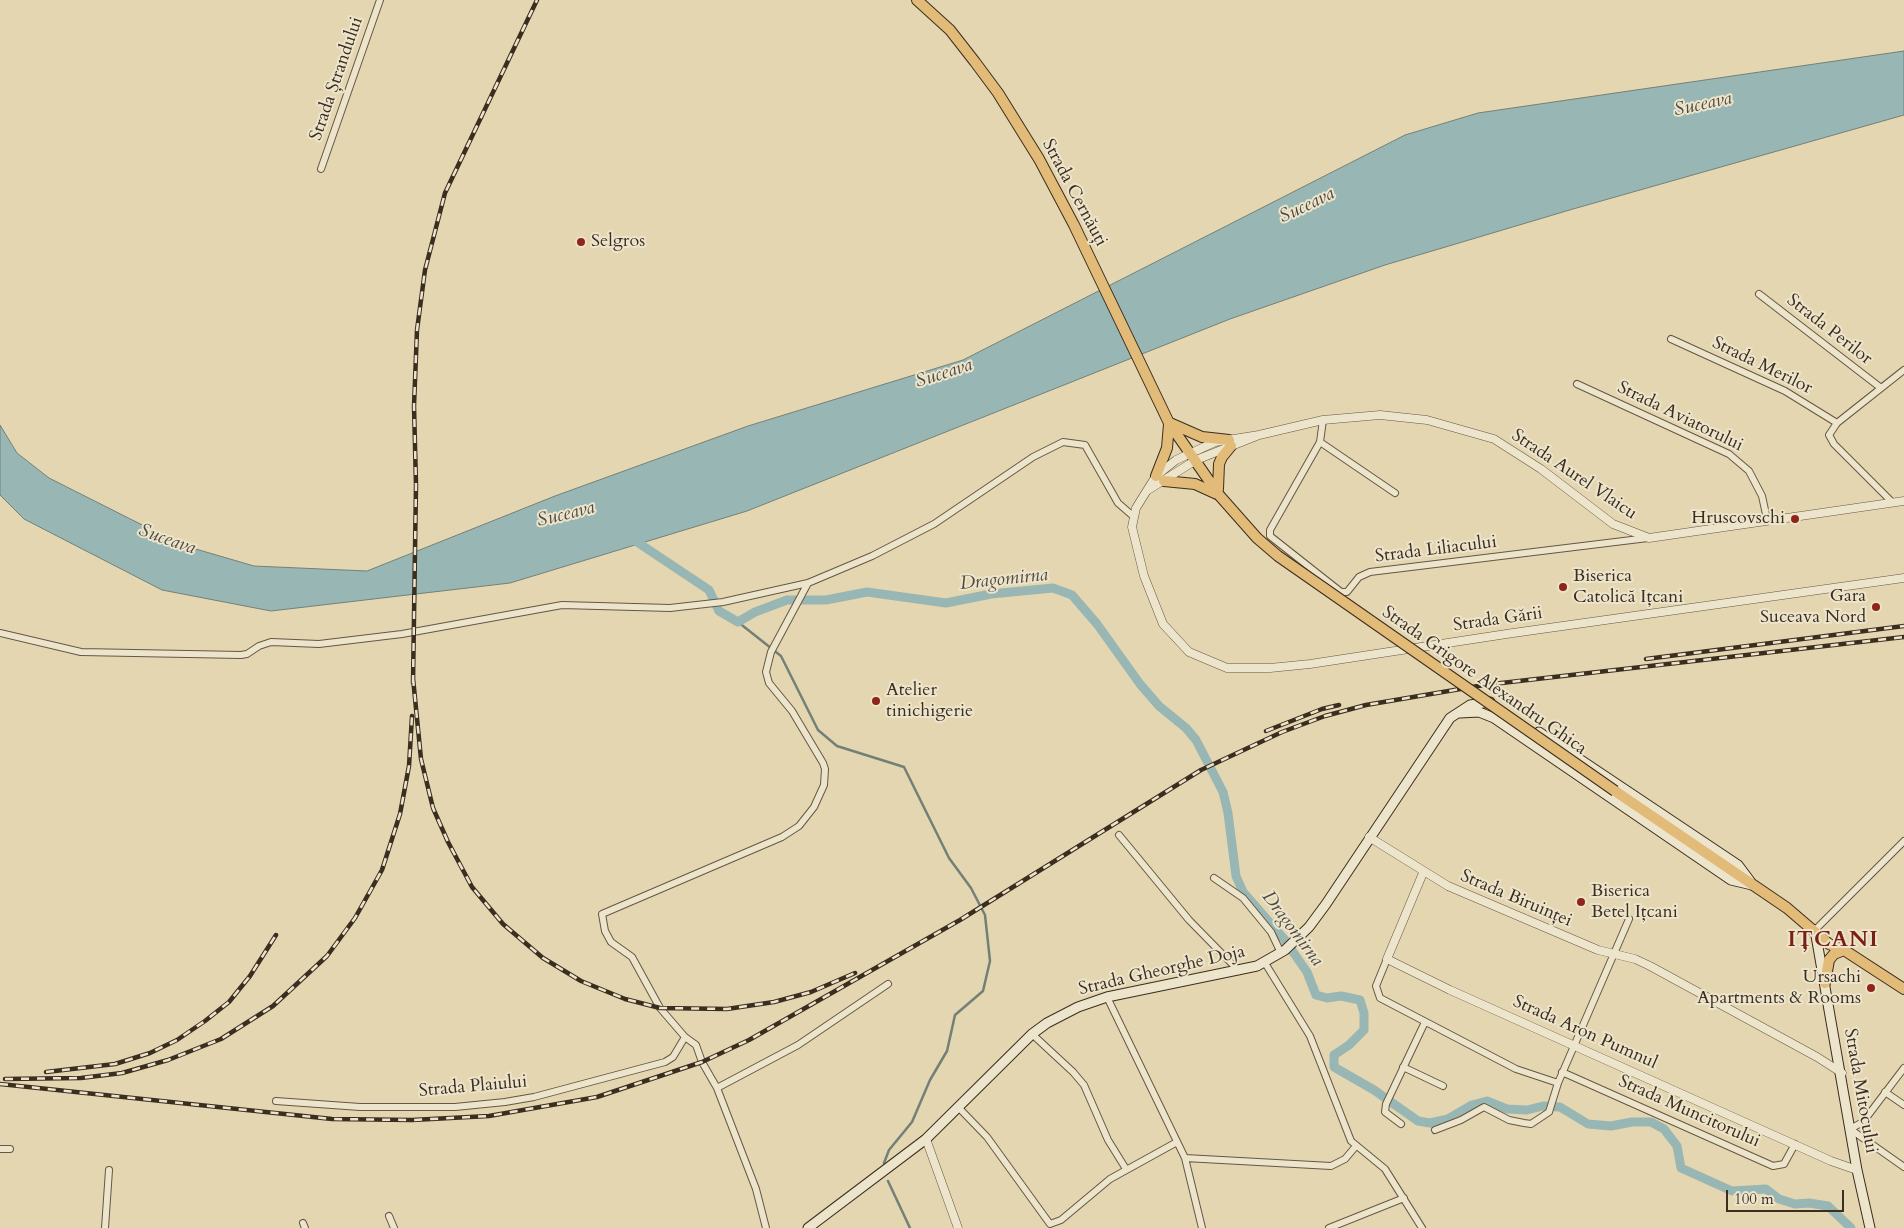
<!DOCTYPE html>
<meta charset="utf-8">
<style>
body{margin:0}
#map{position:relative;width:1904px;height:1228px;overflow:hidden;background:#e4d6b0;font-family:Cardo,serif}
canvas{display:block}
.scale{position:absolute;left:1726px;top:1190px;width:118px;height:22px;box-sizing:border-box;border:2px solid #3b2d1f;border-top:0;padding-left:6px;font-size:15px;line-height:18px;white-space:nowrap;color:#3b2d1f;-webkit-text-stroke:4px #ede4cc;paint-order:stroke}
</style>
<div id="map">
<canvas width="1904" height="1228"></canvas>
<div class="scale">100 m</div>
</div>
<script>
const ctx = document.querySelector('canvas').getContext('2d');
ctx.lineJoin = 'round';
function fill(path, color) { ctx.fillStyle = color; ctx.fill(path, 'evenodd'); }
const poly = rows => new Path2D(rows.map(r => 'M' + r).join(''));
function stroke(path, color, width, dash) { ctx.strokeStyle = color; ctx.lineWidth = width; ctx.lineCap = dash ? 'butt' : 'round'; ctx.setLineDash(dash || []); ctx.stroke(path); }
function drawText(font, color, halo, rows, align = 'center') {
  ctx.font = font + ' Cardo,serif'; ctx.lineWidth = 4; ctx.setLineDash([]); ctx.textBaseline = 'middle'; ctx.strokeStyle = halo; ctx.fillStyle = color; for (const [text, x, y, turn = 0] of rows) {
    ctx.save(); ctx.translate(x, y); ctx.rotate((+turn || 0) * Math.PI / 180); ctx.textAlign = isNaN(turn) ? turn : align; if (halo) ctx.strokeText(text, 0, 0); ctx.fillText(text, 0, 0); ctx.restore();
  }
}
const water = poly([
 [1904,51,1904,115,1573,209,1385,265,1230,319,747,511,510,583,271,611,162,590,24,519,0,495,0,425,17,453,49,478,182,545,254,566,367,571,555,496,748,426,963,360,1405,135,1478,113,1904,51]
]);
fill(water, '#98b7b4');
stroke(water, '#738078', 1);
stroke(poly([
 [738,622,781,656,818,730,837,746,904,767,949,858,971,888,985,915,990,961,983,991,955,1015,947,1051,930,1080,912,1122,889,1150,884,1163],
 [888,1181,910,1228]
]), '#738078', 2.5);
stroke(poly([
 [631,538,709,590,719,611,738,622,755,612,787,600,826,600,867,592,946,603,991,594,1053,588,1072,595,1097,624,1140,684,1159,706,1186,728,1196,740,1223,792,1228,813,1236,876,1243,892,1284,939,1307,972,1316,995,1327,998,1341,996,1360,1000,1364,1013,1364,1030,1349,1045,1334,1055,1334,1067,1374,1090,1418,1121,1430,1123,1448,1119,1472,1105,1487,1101,1507,1109,1527,1110,1543,1106,1560,1107,1588,1124,1611,1126,1632,1122,1651,1122,1664,1129,1677,1146,1681,1168,1732,1191,1766,1189,1779,1199,1795,1204,1809,1203,1828,1206,1851,1228]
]), '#98b7b4', 9);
const minor = poly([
 [321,169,380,0],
 [1759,294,1881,388],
 [1671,339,1785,391,1837,423],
 [1577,384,1729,454,1749,471,1762,496,1767,519],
 [1323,420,1320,442,1270,530,1270,536,1341,592,1347,592,1359,577,1370,572,1648,538],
 [1320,442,1395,493],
 [1892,502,1834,444,1829,435,1837,423,1904,370],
 [0,633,81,652,241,655,247,654,259,646,271,642,319,644,402,634,562,605,670,608,723,602,808,583,872,556,934,524,1033,457,1063,442,1085,445,1118,503,1133,516],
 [1119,835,1189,920,1239,971],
 [1214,878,1243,898,1271,932,1281,953],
 [1815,930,1904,841],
 [1387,959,1376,986,1380,998,1516,1069,1558,1083],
 [1265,963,1310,1036,1351,1141,1385,1169,1422,1228],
 [1107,997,1185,1158,1202,1228],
 [1032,1034,1073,1072,1084,1085,1108,1140,1126,1169],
 [1403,1067,1443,1086],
 [1562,1072,1773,1166,1784,1164,1795,1144],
 [717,1088,798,1045,888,984],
 [1885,1092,1904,1105],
 [276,1101,360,1107,455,1107,505,1102,534,1097,665,1062,673,1057,685,1037],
 [959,1108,987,1137,1050,1224,1061,1220,1110,1179,1177,1142],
 [1401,1124,1385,1112,1386,1104,1425,1022],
 [1850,1129,1863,1122,1904,1068],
 [1850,1129,1904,1167],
 [1435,1130,1461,1120,1484,1107,1509,1120,1524,1123,1531,1124,1549,1112,1558,1083,1629,919],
 [0,1149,10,1149],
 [1185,1158,1331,1166,1345,1159,1356,1146],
 [389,1216,394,1228],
 [303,1223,305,1228],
 [105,1228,109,1170],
 [766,1228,756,1189,717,1088,702,1062,696,1045,685,1037,660,1008,632,957,611,942,605,931,602,914,782,837,799,826,814,807,824,785,825,769,823,763,792,711,769,683,766,672,771,652,808,583],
 [1329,1228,1404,1198]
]);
const tertiary = poly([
 [1259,435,1215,442,1176,460,1156,476,1136,508,1132,527,1144,576,1163,624,1189,652,1227,668,1270,668,1310,664,1513,633,1904,578],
 [1148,490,1196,460,1259,435,1323,420,1380,415,1427,420,1494,439,1541,469,1613,524,1649,538,1904,501],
 [1369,837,1448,886,1598,950,1635,959,1650,966,1817,1057,1842,1073],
 [1423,873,1387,959,1450,990,1831,1161,1857,1170],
 [926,1139,958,1228]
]);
const secondary = poly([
 [1460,713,1479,712,1494,718,1731,880,1752,885],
 [1539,732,1738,865,1750,881],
 [1815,930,1857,1170,1870,1228],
 [808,1228,926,1139,1032,1034,1047,1023,1078,1007,1107,997,1257,966,1285,950,1309,927,1326,904,1450,718,1470,705,1490,702]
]);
const primary = poly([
 [917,0,950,30,975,62,998,93,1039,159,1074,225,1169,423,1219,495],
 [1170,423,1202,437,1229,440],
 [1156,476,1167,448,1169,424],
 [1164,481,1195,484,1219,495],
 [1218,489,1219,464,1222,457,1231,446],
 [1615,791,1787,908,1829,944,1844,950,1904,989],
 [1825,983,1829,960,1834,954,1844,950]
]);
stroke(minor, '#655743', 8);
stroke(tertiary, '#655743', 9);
stroke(secondary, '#3b2d1f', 11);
stroke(primary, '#3b2d1f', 12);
stroke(minor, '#ede4cc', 6);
stroke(tertiary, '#ede4cc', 8);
stroke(secondary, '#ede4cc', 9);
stroke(primary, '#e2bb78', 10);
const rail = poly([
 [1646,659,1904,626],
 [413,678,421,759,433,808,448,842,472,887,503,924,543,958,581,981,625,999,660,1008,727,1009,774,1002,811,992,855,973],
 [413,683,416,485,414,406,417,330,425,270,445,193,537,0],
 [1266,731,1322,709,1339,705],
 [46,1072,115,1064,150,1053,177,1040,205,1021,229,1002,250,976,276,935],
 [5,1079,81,1078,122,1073,168,1060,221,1039,273,1006,327,956,355,918,382,870,400,814,409,766,412,716],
 [0,1084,332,1119,412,1120,489,1116,597,1097,702,1062,749,1040,960,920,1201,770,1282,732,1325,716,1366,705,1484,685,1904,637]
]);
stroke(rail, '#3b2d1f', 4.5);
stroke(rail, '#ede4cc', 2.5, [8]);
const primaryBridge = poly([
 [1219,495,1257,538,1278,556,1615,791]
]);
stroke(primaryBridge, '#3b2d1f', 12, []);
stroke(primaryBridge, '#e2bb78', 10);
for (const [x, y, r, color] of [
 [581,242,5,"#8f2418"],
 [1795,519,5,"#8f2418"],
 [1563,587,5,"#8f2418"],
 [1876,607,5,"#8f2418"],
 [876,701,5,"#8f2418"],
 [1581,902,5,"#8f2418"],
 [1871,988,5,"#8f2418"]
]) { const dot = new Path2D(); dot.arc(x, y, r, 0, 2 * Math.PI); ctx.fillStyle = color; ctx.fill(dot); stroke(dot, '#ede4cc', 2); }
drawText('18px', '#3b2d1f', '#ede4cc', [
 ["Strada Ștrandului",337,79,-71],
 ["Strada Cernăuți",1074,193,62],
 ["Strada Perilor",1829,330,38],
 ["Strada Merilor",1762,366,26],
 ["Strada Aviatorului",1680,417,26],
 ["Strada Aurel Vlaicu",1574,475,34],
 ["Strada Liliacului",1436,550,-7],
 ["Strada Gării",1498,620,-8],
 ["Strada Grigore Alexandru Ghica",1484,681,35],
 ["Strada Biruinței",1516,899,23],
 ["Strada Gheorghe Doja",1162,971,-13],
 ["Strada Aron Pumnul",1585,1033,24],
 ["Strada Plaiului",473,1087,-5],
 ["Strada Mitocului",1860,1091,80],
 ["Strada Muncitorului",1689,1112,24]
]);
drawText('18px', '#3b2d1f', '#ede4cc', [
 ["Selgros",591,242],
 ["Hruscovschi",1785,519,"right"],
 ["Biserica",1573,577],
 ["Catolică Ițcani",1573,598],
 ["Gara",1866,597,"right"],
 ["Suceava Nord",1866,618,"right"],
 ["Atelier",886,691],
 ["tinichigerie",886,712],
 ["Biserica",1591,892],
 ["Betel Iţcani",1591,913],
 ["Ursachi",1861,978,"right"],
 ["Apartments & Rooms",1861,999,"right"]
], 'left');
drawText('italic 19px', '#4e493d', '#ede4cc', [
 ["Suceava",1703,105,-12],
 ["Suceava",1307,206,-26],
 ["Suceava",944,374,-18],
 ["Suceava",566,515,-14],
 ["Suceava",167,540,19],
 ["Dragomirna",1004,580,-6],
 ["Dragomirna",1292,929,53]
]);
ctx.letterSpacing = '1px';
drawText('bold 22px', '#7a1f14', '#ede4cc', [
 ["IȚCANI",1833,941]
]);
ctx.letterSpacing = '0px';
</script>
